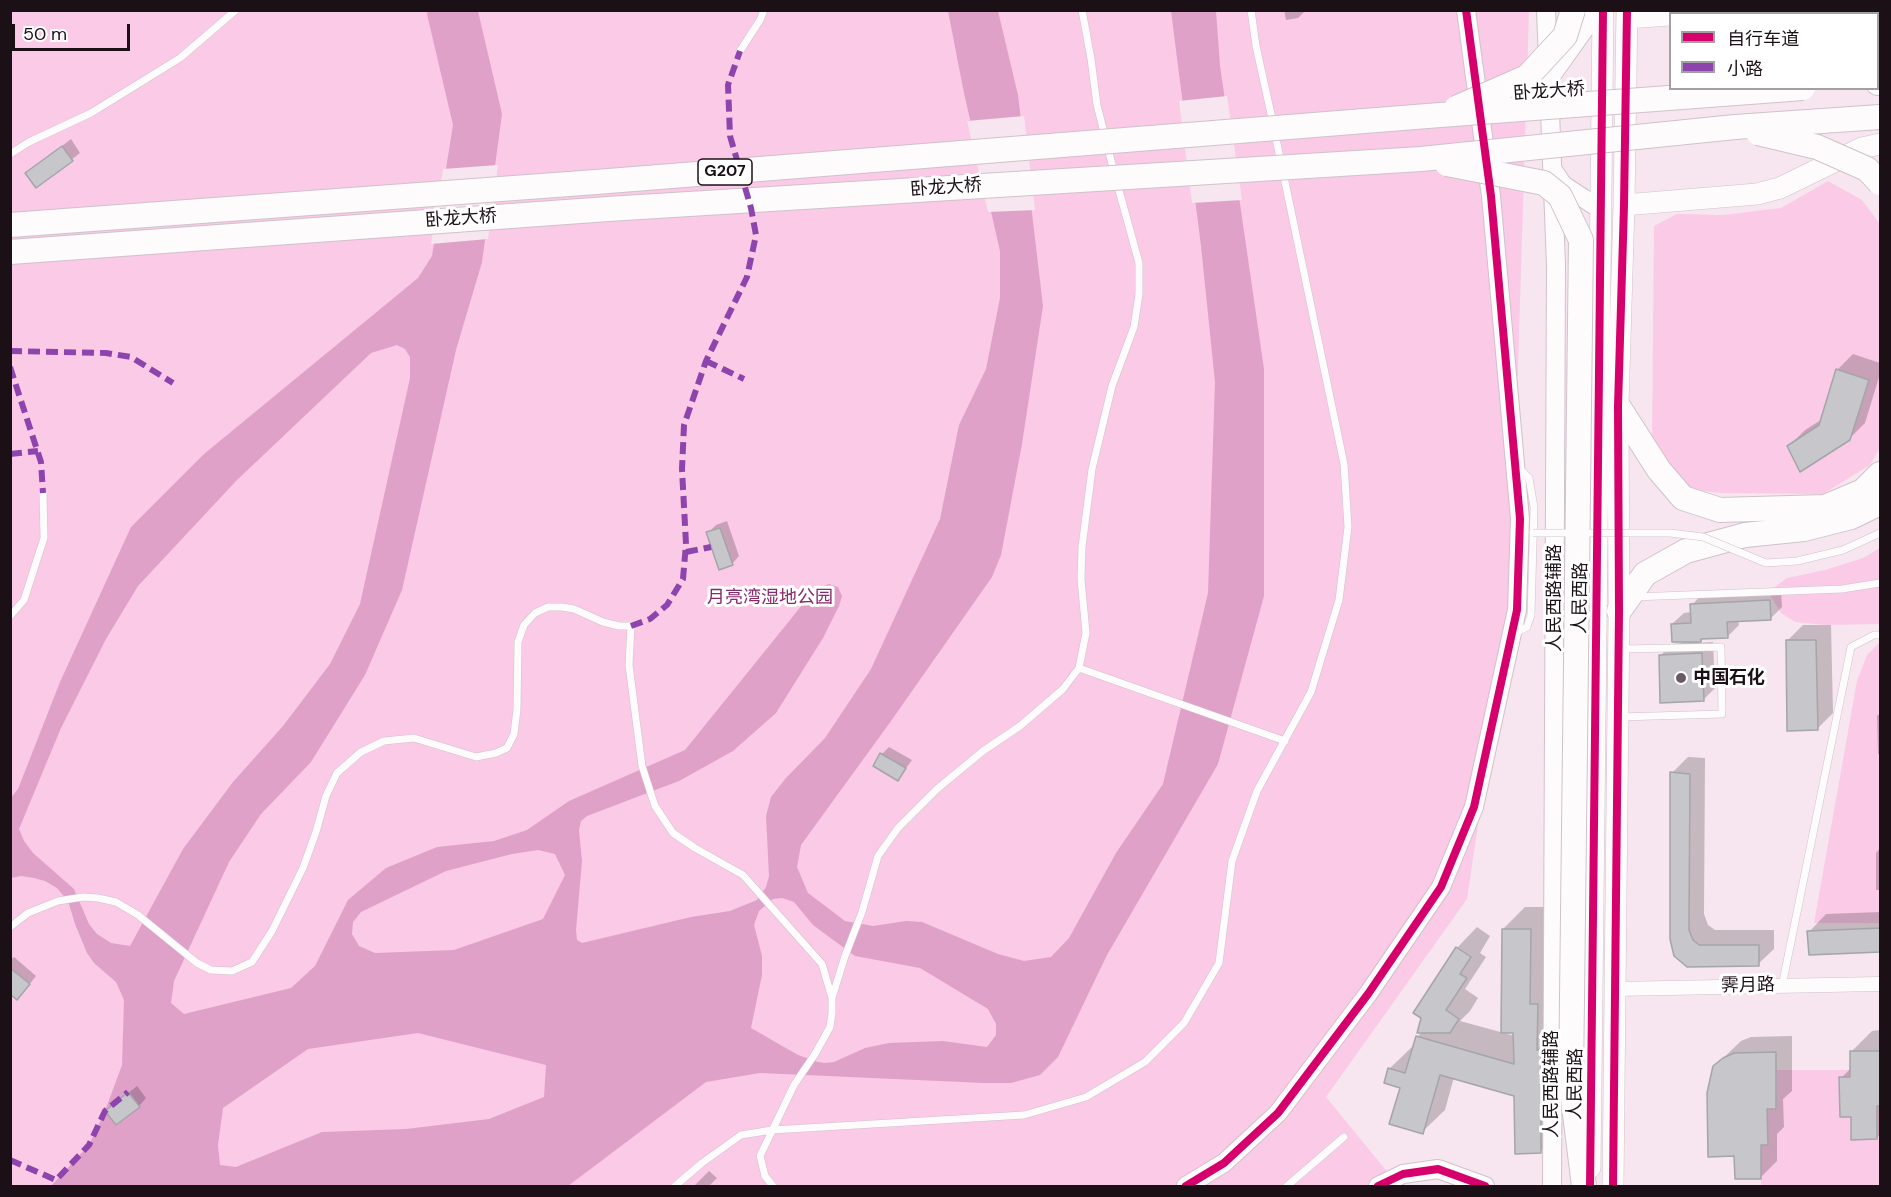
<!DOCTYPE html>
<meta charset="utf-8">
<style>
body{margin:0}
#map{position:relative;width:1891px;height:1197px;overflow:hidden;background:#f7e6ef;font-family:"DM Sans","Noto Sans SC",sans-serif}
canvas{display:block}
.frame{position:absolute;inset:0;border:12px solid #1c1017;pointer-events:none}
.legend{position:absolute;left:1669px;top:12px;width:210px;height:78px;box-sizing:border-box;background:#fff;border:2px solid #a49fa2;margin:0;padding:8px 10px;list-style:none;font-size:18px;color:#1c1017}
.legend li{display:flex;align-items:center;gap:12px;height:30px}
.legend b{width:30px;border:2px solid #a49fa2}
.scale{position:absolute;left:12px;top:24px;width:118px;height:27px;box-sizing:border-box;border:3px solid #1c1017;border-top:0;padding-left:8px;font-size:18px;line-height:21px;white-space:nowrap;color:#1c1017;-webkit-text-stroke:4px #fff;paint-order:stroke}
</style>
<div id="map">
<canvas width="1891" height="1197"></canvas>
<div class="frame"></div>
<ul class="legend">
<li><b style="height:8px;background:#d6006c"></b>自行车道</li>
<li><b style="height:8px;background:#8e44ad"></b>小路</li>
</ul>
<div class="scale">50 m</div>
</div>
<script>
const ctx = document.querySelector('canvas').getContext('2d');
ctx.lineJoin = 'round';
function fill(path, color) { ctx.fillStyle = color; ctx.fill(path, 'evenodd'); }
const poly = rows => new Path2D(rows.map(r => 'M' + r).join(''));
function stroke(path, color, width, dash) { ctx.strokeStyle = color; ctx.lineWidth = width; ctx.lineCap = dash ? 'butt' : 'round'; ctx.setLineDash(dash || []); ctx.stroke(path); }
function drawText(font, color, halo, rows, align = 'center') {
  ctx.font = font + ' "DM Sans","Noto Sans SC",sans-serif'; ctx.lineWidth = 6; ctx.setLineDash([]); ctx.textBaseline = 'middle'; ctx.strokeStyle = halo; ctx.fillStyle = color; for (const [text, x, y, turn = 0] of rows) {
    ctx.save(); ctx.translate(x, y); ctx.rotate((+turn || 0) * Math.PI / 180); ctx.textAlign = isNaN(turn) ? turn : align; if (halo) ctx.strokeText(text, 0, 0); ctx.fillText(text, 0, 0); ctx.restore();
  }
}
fill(poly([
 [10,11,1529,11,1515,464,1520,519,1495,710,1467,899,1326,1097,1399,1186,11,1186],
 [1828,181,1862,200,1880,224,1880,448,1870,465,1823,494,1721,493,1688,489,1652,443,1654,226,1677,214,1723,215,1781,208],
 [1880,548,1880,624,1825,625,1795,622,1781,613,1768,592,1787,578,1825,570,1863,558],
 [1880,642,1880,923,1814,923,1857,681,1867,655],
 [1776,1070,1880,1070,1880,1186,1761,1186,1761,1145,1768,1145,1761,1124]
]), '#fbcae7');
fill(poly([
 [428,11,478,11,502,114,482,262,456,350,402,590,365,675,311,762,261,814,229,862,174,981,171,1003,184,1014,291,988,315,966,348,900,386,868,437,847,494,841,527,830,569,801,685,750,811,594,820,587,829,584,838,587,842,596,839,606,823,638,776,713,733,751,679,781,587,816,581,821,579,830,582,861,576,930,577,940,582,943,691,917,730,911,757,900,766,887,769,876,766,816,771,797,786,778,825,738,871,669,940,519,959,425,986,369,1000,298,1000,251,964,93,948,11,998,11,1018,95,1043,306,1022,444,1001,555,992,577,891,721,801,845,797,867,808,893,845,921,873,926,906,921,922,922,998,954,1024,961,1051,957,1069,938,1116,853,1163,784,1208,593,1215,382,1201,246,1171,11,1216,11,1220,66,1264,369,1264,596,1218,764,1107,955,1058,1057,1040,1075,1011,1083,984,1083,760,1073,706,1082,568,1186,51,1186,89,1145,105,1111,122,1065,124,1000,116,982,94,963,87,953,75,924,68,901,57,888,45,881,34,878,21,876,11,878,10,799,18,789,60,682,131,527,204,454,418,278,432,256,453,125,427,14],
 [397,345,405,349,410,357,410,378,360,604,330,664,283,726,233,782,183,849,130,946,111,943,97,934,89,924,74,889,33,853,24,841,19,829,61,728,106,639,138,586,236,481,371,353],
 [538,850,555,854,565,875,543,919,454,950,375,953,359,946,352,934,353,922,361,912,446,871,512,854],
 [782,898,794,902,813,925,855,956,920,968,988,1009,996,1024,996,1035,987,1047,943,1041,889,1043,865,1048,834,1062,825,1063,818,1062,798,1055,751,1028,762,975,762,956,754,925,759,911,773,899],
 [418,1033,546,1065,544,1097,489,1119,406,1129,322,1132,236,1167,220,1165,218,1145,223,1108,308,1049]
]), '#dfa1c8');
fill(poly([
 [1227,96,1242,200,1192,203,1179,101],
 [1024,116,1035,210,988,212,967,121],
 [498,165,488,239,431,244,443,169]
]), '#f7e6ef');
fill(poly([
 [1284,10,1305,10,1305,11,1298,18,1286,20],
 [71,139,80,153,37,186,27,173],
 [1853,354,1880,363,1880,374,1865,423,1849,439,1789,446,1805,430,1821,420,1837,370],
 [727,521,739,556,732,564,708,533,716,525],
 [1781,589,1782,607,1771,618,1738,620,1739,625,1727,637,1703,638,1698,643,1713,642,1715,688,1703,700,1660,656,1672,644,1682,643,1672,624,1684,613,1692,612,1692,605,1703,593],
 [1803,625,1831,625,1833,713,1817,729,1787,641],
 [1880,713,1880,754,1878,754,1877,716],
 [889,747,912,760,898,779,882,754],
 [1688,757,1705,758,1704,914,1708,925,1715,930,1774,930,1774,949,1758,964,1688,965,1672,773],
 [1880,848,1880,890,1876,890,1876,853],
 [1525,907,1552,907,1563,1028,1562,1130,1540,1152,1516,1095,1454,1077,1445,1110,1422,1132,1401,1087,1389,1069,1412,1047,1414,1048,1417,1037,1423,1031,1457,948,1477,927,1490,936,1480,953,1486,957,1465,989,1478,998,1470,1011,1460,1021,1515,1036,1503,929],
 [1880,912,1880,950,1809,932,1826,914],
 [14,957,36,976,25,990,10,992,10,960],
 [1880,1030,1880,1134,1877,1138,1852,1115,1841,1078,1852,1067,1851,1052,1872,1031],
 [1792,1036,1792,1091,1783,1099,1784,1127,1777,1134,1777,1161,1761,1177,1736,1154,1714,1067,1741,1041,1751,1037],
 [137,1086,146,1098,139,1106,115,1104],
 [709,1171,717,1178,709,1186,694,1186]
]), '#0003');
const building = poly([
 [62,146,73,161,36,188,25,173,62,146],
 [1836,369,1869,380,1850,440,1800,472,1787,446,1819,425,1836,369],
 [720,528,733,565,719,570,706,532,720,528],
 [1770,600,1771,620,1727,622,1728,638,1701,639,1701,642,1672,642,1671,624,1691,623,1690,604,1770,600],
 [1786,640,1816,640,1818,730,1787,731,1786,640],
 [1702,653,1704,701,1660,703,1659,655,1702,653],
 [880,753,906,768,898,781,873,766,880,753],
 [1670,772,1690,774,1689,930,1693,940,1699,945,1759,945,1759,966,1687,967,1674,956,1670,939,1670,772],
 [1881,928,1881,952,1809,955,1807,931,1881,928],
 [1502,929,1531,929,1530,1004,1538,1004,1537,1050,1541,1050,1541,1153,1515,1154,1514,1096,1440,1075,1423,1134,1389,1124,1400,1088,1384,1083,1388,1068,1405,1073,1416,1036,1514,1064,1513,1033,1501,1033,1502,929],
 [1456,947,1471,957,1460,974,1467,978,1446,1010,1459,1019,1450,1033,1417,1033,1421,1018,1413,1013,1456,947],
 [10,968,30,984,17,1000,10,994,10,968],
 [1850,1051,1881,1051,1881,1106,1877,1106,1877,1139,1851,1140,1851,1117,1840,1117,1839,1077,1850,1077,1850,1051],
 [1776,1052,1776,1109,1767,1109,1768,1145,1761,1145,1761,1179,1735,1179,1734,1156,1708,1157,1707,1093,1713,1066,1723,1058,1734,1053,1776,1052],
 [128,1092,140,1107,116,1125,105,1111,128,1092]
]);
fill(building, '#c6c6cb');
stroke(building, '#a4a5a9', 1.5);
const lane = poly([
 [1082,10,1091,59,1097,105,1114,172],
 [1251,10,1256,46,1273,123],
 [740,51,760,20,764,10],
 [10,154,29,142,91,113,180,58,236,10],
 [1634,597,1842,589,1880,583],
 [10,616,24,600,44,538,43,493],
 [1515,633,1527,627,1531,615,1534,507,1529,478,1519,468],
 [1079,668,1285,741],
 [1620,717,1722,714,1721,647,1623,649],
 [10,927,28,913,58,901,83,897,98,898,116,902,138,915,197,963,211,970,232,971,252,962,272,931,303,868,316,832,326,796,337,773,361,752,384,741,414,738,476,757,496,753,507,748,514,734,517,709,518,642,524,625,535,613,548,607,562,607,574,609,603,622,619,626,631,626,629,665,642,766,655,806,673,833,695,848,743,875,822,964,832,998],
 [1782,986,1851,647,1874,635,1880,635],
 [675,1186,702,1163,741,1135,772,1130,1024,1115,1086,1097,1145,1062,1184,1023,1219,963,1232,861,1257,791,1311,692,1339,600,1348,527,1344,464,1275,134],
 [773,1186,765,1176,760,1156,794,1085,815,1054,830,1027,832,1013,832,998,845,956,862,912,878,856,898,828,937,789,983,751,1020,726,1063,689,1079,668,1086,633,1081,579,1082,547,1092,469,1112,386,1134,327,1139,294,1139,263,1117,183],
 [1287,1186,1344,1137]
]);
const street = poly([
 [1615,989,1880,984]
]);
const secondary = poly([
 [1546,10,1556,265,1552,1186],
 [1549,79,1598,10],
 [1555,173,1563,185,1600,209],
 [1186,1186,1224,1163,1278,1113,1368,994,1441,887,1474,807,1517,610,1520,519,1491,196,1466,10],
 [1378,1186,1403,1174,1438,1169,1485,1186]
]);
const primary = poly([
 [1834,10,1844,14],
 [1691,14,1733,10],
 [1627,18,1670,15],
 [1878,24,1880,25],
 [1624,205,1757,194,1780,188,1862,148,1880,144],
 [1590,1168,1603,10],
 [1613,1186,1619,611,1618,406,1624,205,1627,10]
]);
const highway = poly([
 [1878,49,1880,45],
 [1878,83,1880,83],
 [1618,406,1659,470,1683,498,1720,510,1825,507,1863,491,1880,474],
 [1619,611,1645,574,1686,551,1745,535,1804,529,1851,517,1880,503],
 [1571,1082,1584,1186]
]);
stroke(lane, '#cfc2ca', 8);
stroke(street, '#cfc2ca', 15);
stroke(secondary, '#cfc2ca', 20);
stroke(primary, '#cfc2ca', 22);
stroke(highway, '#cfc2ca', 26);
stroke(lane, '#fefbfd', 7);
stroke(street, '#fefbfd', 14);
stroke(secondary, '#fefbfd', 18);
stroke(primary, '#fefbfd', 21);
stroke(highway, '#fefbfd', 24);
const laneBridge = poly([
 [1533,533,1670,533,1703,537,1766,563,1797,561,1843,550,1880,533]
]);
const highwayBridge = poly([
 [1456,108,1527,77,1565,36,1573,10],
 [1758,133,1817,147,1867,169,1880,183],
 [1447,164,1544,183,1560,196,1581,240,1571,1082],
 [10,225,596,182,1440,115,1803,88],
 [10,252,608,209,1421,159,1735,127,1880,117]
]);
stroke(laneBridge, '#cfc2ca', 8, []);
stroke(highwayBridge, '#cfc2ca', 26, []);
stroke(laneBridge, '#fefbfd', 7);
stroke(highwayBridge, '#fefbfd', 24);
stroke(poly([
 [10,351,106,353,131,357,173,383],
 [706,361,744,379],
 [10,367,41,462,43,493],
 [10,454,38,451],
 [686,552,711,547],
 [631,626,650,619,667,605,683,579,686,544,682,469,684,425,706,361,747,277,756,235,751,208,730,136,728,85,740,51],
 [10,1160,56,1180,89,1145,105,1111,128,1092]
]), '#8e44ad', 6, [12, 6]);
stroke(poly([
 [1186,1186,1224,1163,1278,1113,1368,994,1441,887,1474,807,1517,610,1520,519,1491,196,1466,10],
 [1378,1186,1403,1174,1438,1169,1485,1186],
 [1590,1186,1603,10],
 [1613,1186,1619,611,1618,406,1624,205,1627,10]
]), '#d6006c', 8);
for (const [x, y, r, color] of [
 [1681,678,6,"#695b63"]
]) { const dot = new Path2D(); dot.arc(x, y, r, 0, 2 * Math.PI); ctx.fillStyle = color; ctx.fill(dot); stroke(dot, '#fff', 2); }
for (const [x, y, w] of [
 [725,172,54]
]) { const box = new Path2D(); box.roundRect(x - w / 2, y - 13, w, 26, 4.5); ctx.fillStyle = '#fff'; ctx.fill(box); stroke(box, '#1c1017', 1.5); }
drawText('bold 16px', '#1c1017', null, [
 ["G207",725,172]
]);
drawText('18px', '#1c1017', '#fff', [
 ["卧龙大桥",1549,92,-4],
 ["卧龙大桥",946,188,-4],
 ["卧龙大桥",461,219,-4],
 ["人民西路辅路",1555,598,-90],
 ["人民西路",1581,598,-89],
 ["霁月路",1748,986,-1],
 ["人民西路辅路",1552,1084,-90],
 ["人民西路",1576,1084,-89]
]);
drawText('18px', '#882a6b', '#fff', [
 ["月亮湾湿地公园",770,598]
]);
drawText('bold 18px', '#1c1017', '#fff', [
 ["中国石化",1693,678]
], 'left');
</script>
